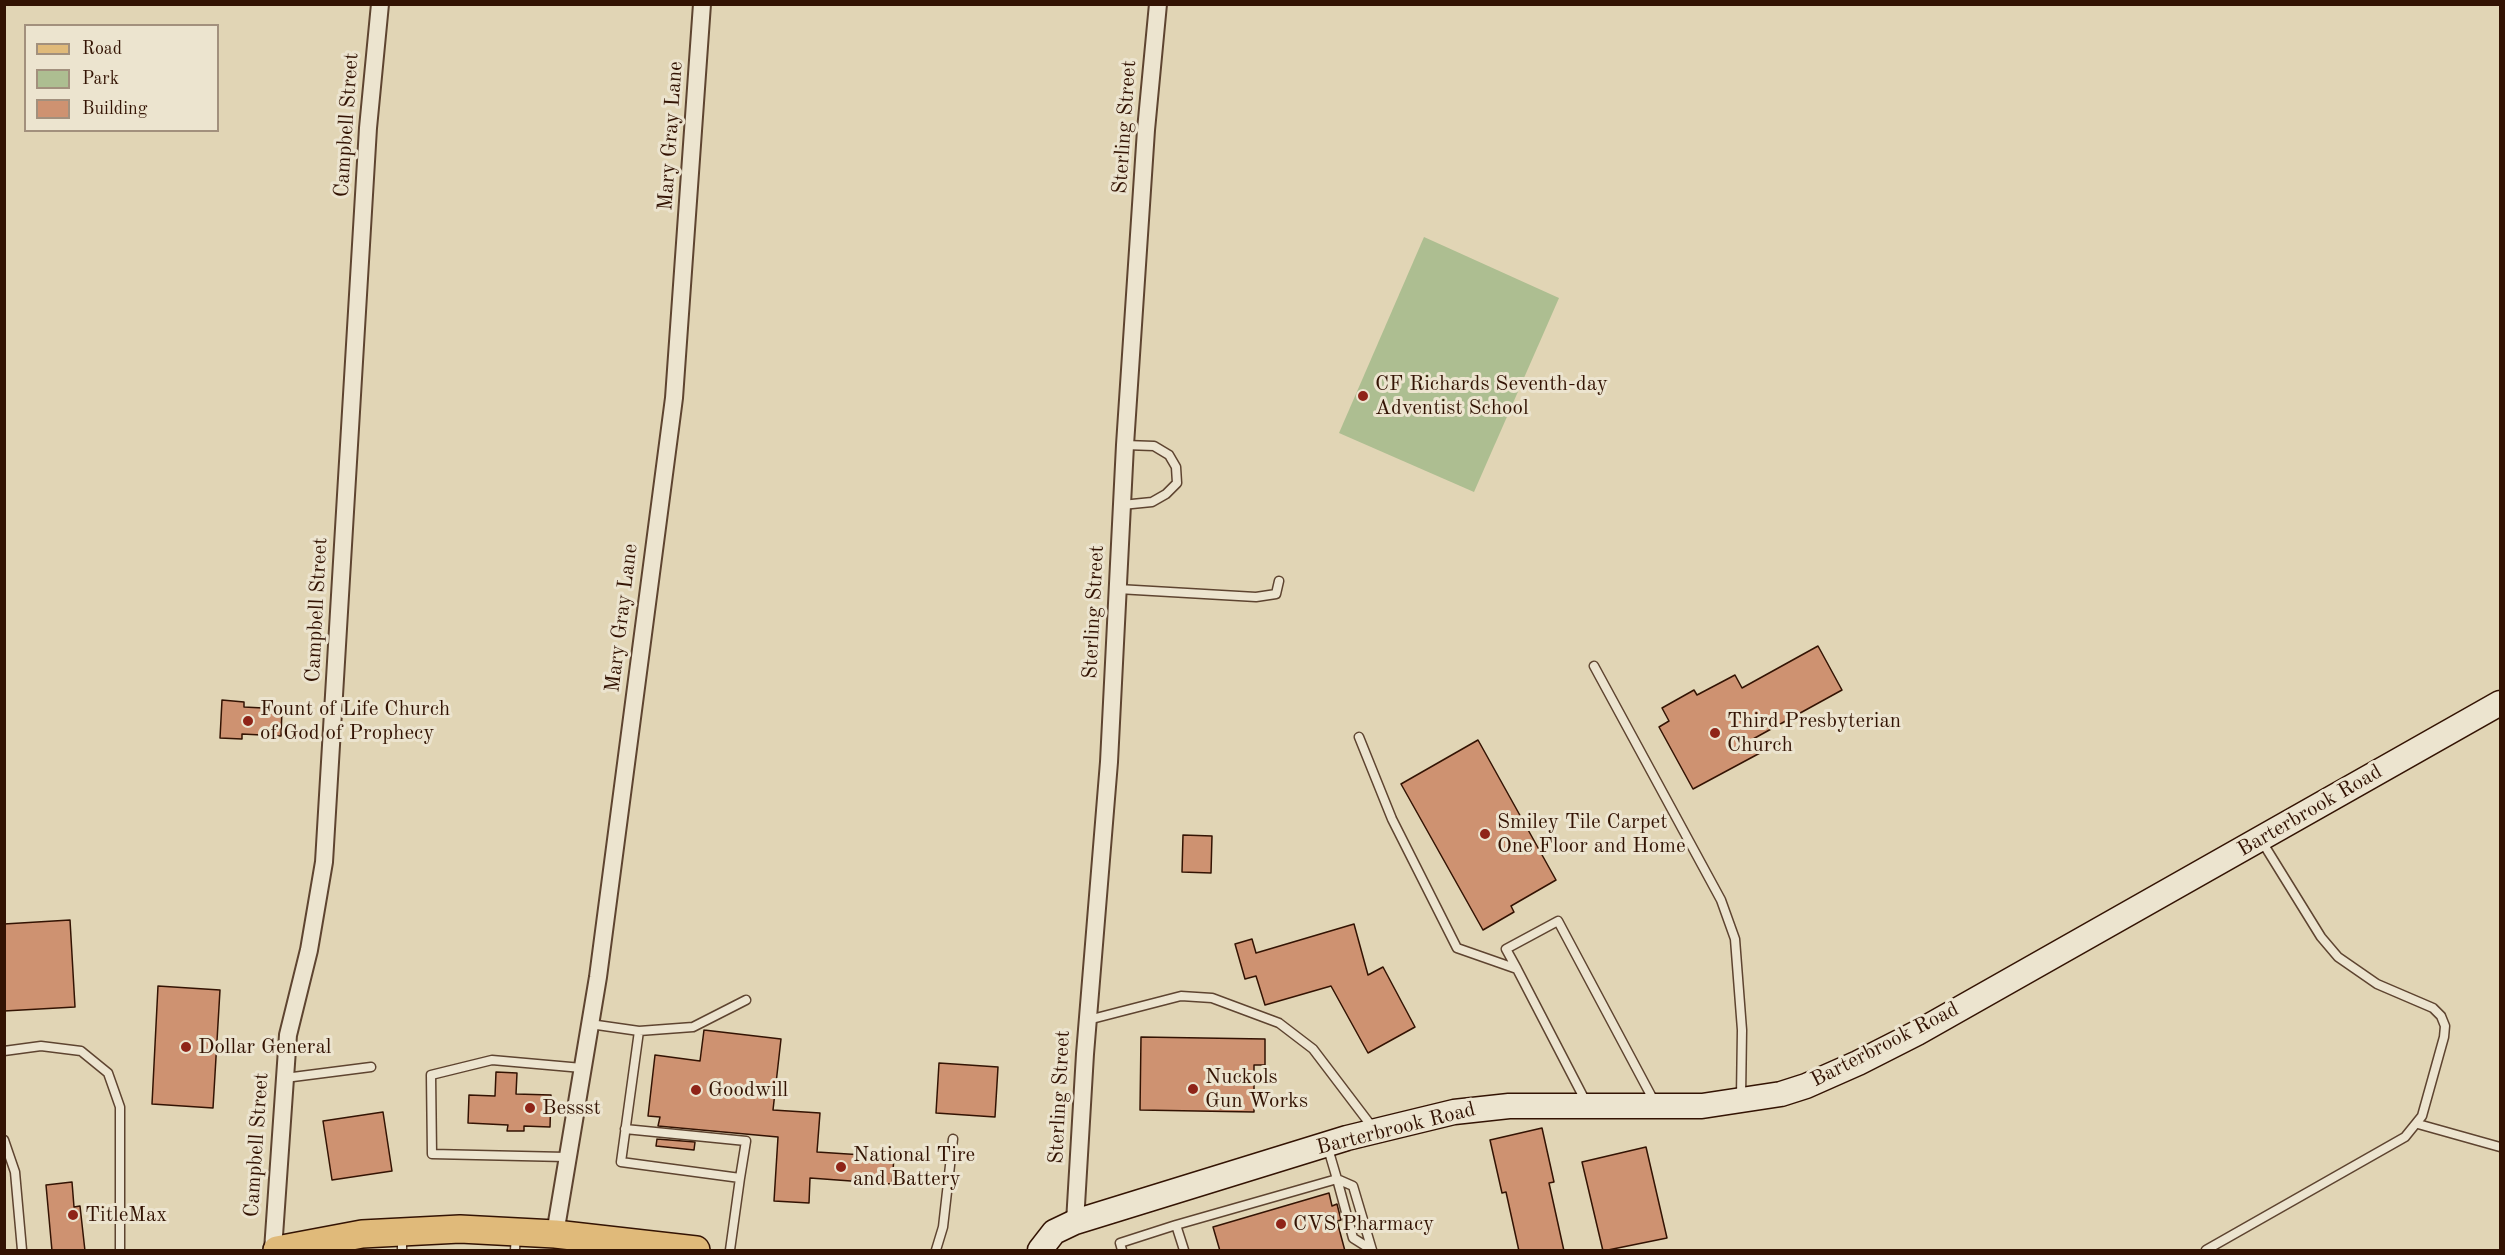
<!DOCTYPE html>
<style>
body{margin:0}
#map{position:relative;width:2505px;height:1255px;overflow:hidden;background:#e1d5b5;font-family:"Old Standard TT",serif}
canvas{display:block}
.frame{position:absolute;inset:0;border:6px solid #331303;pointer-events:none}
.legend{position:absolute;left:24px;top:24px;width:195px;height:108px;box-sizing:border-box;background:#ece4cf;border:2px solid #a2907d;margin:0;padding:8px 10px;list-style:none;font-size:18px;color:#331303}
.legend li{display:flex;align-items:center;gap:12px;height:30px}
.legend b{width:30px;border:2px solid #a2907d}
</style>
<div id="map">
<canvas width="2505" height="1255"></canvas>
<div class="frame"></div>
<ul class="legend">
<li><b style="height:8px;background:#e0ba7a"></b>Road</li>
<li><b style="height:16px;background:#adbe91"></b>Park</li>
<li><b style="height:16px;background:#ce9271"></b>Building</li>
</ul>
</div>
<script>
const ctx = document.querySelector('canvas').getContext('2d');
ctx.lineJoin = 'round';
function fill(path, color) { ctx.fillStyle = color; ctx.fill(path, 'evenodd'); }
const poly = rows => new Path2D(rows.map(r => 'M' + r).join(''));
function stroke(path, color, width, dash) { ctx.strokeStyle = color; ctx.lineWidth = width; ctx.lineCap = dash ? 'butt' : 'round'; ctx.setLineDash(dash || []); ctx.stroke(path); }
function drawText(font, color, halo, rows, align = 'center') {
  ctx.font = font + ' "Old Standard TT",serif'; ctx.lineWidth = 6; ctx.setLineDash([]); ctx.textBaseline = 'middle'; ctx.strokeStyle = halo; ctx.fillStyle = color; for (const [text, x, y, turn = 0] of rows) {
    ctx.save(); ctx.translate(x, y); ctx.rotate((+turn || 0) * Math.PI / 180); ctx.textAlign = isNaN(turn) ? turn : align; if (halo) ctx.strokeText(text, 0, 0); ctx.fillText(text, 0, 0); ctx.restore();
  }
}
fill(poly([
 [1424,237,1559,298,1474,492,1339,433]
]), '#adbe91');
const building = poly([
 [1818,646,1842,690,1753,739,1760,753,1693,789,1659,727,1669,721,1662,708,1694,690,1697,695,1735,675,1742,688,1818,646],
 [222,700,244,702,244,707,282,709,281,736,242,734,242,739,220,738,222,700],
 [1478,740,1556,880,1511,906,1514,912,1483,930,1401,784,1478,740],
 [1183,835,1212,836,1211,873,1182,872,1183,835],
 [70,920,75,1007,4,1011,4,924,70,920],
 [1354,924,1368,975,1383,967,1415,1027,1368,1053,1331,986,1265,1005,1256,976,1245,979,1235,944,1252,939,1256,953,1354,924],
 [158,986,220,990,213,1108,152,1104,158,986],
 [704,1030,781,1039,773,1110,820,1113,817,1152,894,1157,892,1184,810,1178,809,1203,774,1201,778,1137,658,1126,660,1117,648,1116,655,1055,700,1061,704,1030],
 [1141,1037,1265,1039,1265,1065,1254,1065,1254,1112,1140,1110,1141,1037],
 [939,1063,998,1067,995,1117,936,1113,939,1063],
 [496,1072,517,1073,516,1094,551,1095,550,1127,524,1126,524,1131,507,1131,508,1125,468,1123,469,1095,495,1096,496,1072],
 [383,1112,392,1171,332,1180,323,1121,383,1112],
 [1542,1128,1554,1182,1549,1183,1564,1251,1519,1251,1506,1192,1502,1193,1490,1140,1542,1128],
 [657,1139,695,1142,694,1150,656,1146,657,1139],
 [1646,1147,1667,1238,1603,1251,1582,1162,1646,1147],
 [72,1182,74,1207,80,1206,85,1251,52,1251,46,1185,72,1182],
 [1329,1193,1332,1206,1337,1204,1341,1220,1337,1221,1345,1251,1220,1251,1213,1227,1329,1193]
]);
fill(building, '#ce9271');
stroke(building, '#331303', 1.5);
const lane = poly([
 [1122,505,1152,502,1166,494,1177,483,1176,467,1169,455,1154,446,1125,445],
 [1118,589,1256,597,1276,594,1279,581],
 [1594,666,1721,900,1735,939,1742,1030,1741,1097],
 [1359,737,1392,819,1457,948,1517,969,1586,1102],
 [1517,969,1506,949,1558,921,1655,1103],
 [1088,1020,1181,996,1212,998,1279,1023,1313,1049,1373,1128],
 [590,1024,639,1031,621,1162,740,1178,730,1250],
 [639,1031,693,1027,746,1000],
 [4,1051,41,1046,81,1051,108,1073,120,1107,120,1250],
 [285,1078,371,1067],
 [2418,1124,2500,1147],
 [625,1129,746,1141,740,1178],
 [4,1140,15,1172,22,1250],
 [566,1157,432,1154,431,1075,492,1060,582,1068],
 [1337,1179,1353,1186,1372,1250],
 [1337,1179,1353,1238,1372,1250],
 [402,1250,402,1234],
 [515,1250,516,1235],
 [936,1250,943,1227,953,1139],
 [1122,1250,1120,1243,1176,1225],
 [1184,1250,1176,1225,1337,1179,1327,1145],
 [2206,1250,2405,1137,2422,1116,2444,1037,2445,1026,2441,1016,2433,1008,2377,984,2338,957,2321,937,2261,840]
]);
const street = poly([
 [1075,1222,1085,1054,1109,762,1125,445,1146,130,1158,4],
 [555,1234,598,977,674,398,702,4],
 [273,1250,288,1035,309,950,324,862,368,128,380,4]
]);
const secondary = poly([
 [1040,1250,1054,1232,1075,1222,1347,1138,1454,1112,1509,1106,1702,1106,1781,1094,1806,1086,1858,1063,1917,1033,2500,703]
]);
const primary = poly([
 [277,1250,362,1234,460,1229,555,1234,696,1250]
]);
stroke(lane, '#5e4430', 11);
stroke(street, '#5e4430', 20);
stroke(secondary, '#331303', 27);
stroke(primary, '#331303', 30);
stroke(lane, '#ece4cf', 8);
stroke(street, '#ece4cf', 16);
stroke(secondary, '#ece4cf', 24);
stroke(primary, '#e0ba7a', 27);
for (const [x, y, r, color] of [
 [1363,396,6,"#8f2418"],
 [248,721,6,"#8f2418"],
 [1715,733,6,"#8f2418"],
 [1485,834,6,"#8f2418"],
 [186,1047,6,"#8f2418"],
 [1193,1089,6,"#8f2418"],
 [696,1090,6,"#8f2418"],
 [530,1108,6,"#8f2418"],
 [841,1167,6,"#8f2418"],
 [73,1215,6,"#8f2418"],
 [1281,1224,6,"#8f2418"]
]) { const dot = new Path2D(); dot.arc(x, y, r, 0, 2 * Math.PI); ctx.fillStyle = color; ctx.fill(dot); stroke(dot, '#ece4cf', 2); }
drawText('21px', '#331303', '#ece4cf', [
 ["Campbell Street",347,125,-86],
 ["Sterling Street",1125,127,-86],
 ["Mary Gray Lane",671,136,-86],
 ["Campbell Street",317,610,-87],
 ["Sterling Street",1094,612,-87],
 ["Mary Gray Lane",622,618,-83],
 ["Barterbrook Road",2310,811,-30],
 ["Barterbrook Road",1885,1045,-27],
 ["Sterling Street",1060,1097,-87],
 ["Barterbrook Road",1396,1129,-14],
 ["Campbell Street",257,1145,-86]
]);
drawText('21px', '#331303', '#ece4cf', [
 ["CF Richards Seventh-day",1375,384],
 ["Adventist School",1375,408],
 ["Fount of Life Church",260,709],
 ["of God of Prophecy",260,733],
 ["Third Presbyterian",1727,721],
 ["Church",1727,745],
 ["Smiley Tile Carpet",1497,822],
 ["One Floor and Home",1497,846],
 ["Dollar General",198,1047],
 ["Nuckols",1205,1077],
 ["Gun Works",1205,1101],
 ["Goodwill",708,1090],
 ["Bessst",542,1108],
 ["National Tire",853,1155],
 ["and Battery",853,1179],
 ["TitleMax",85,1215],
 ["CVS Pharmacy",1293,1224]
], 'left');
</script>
